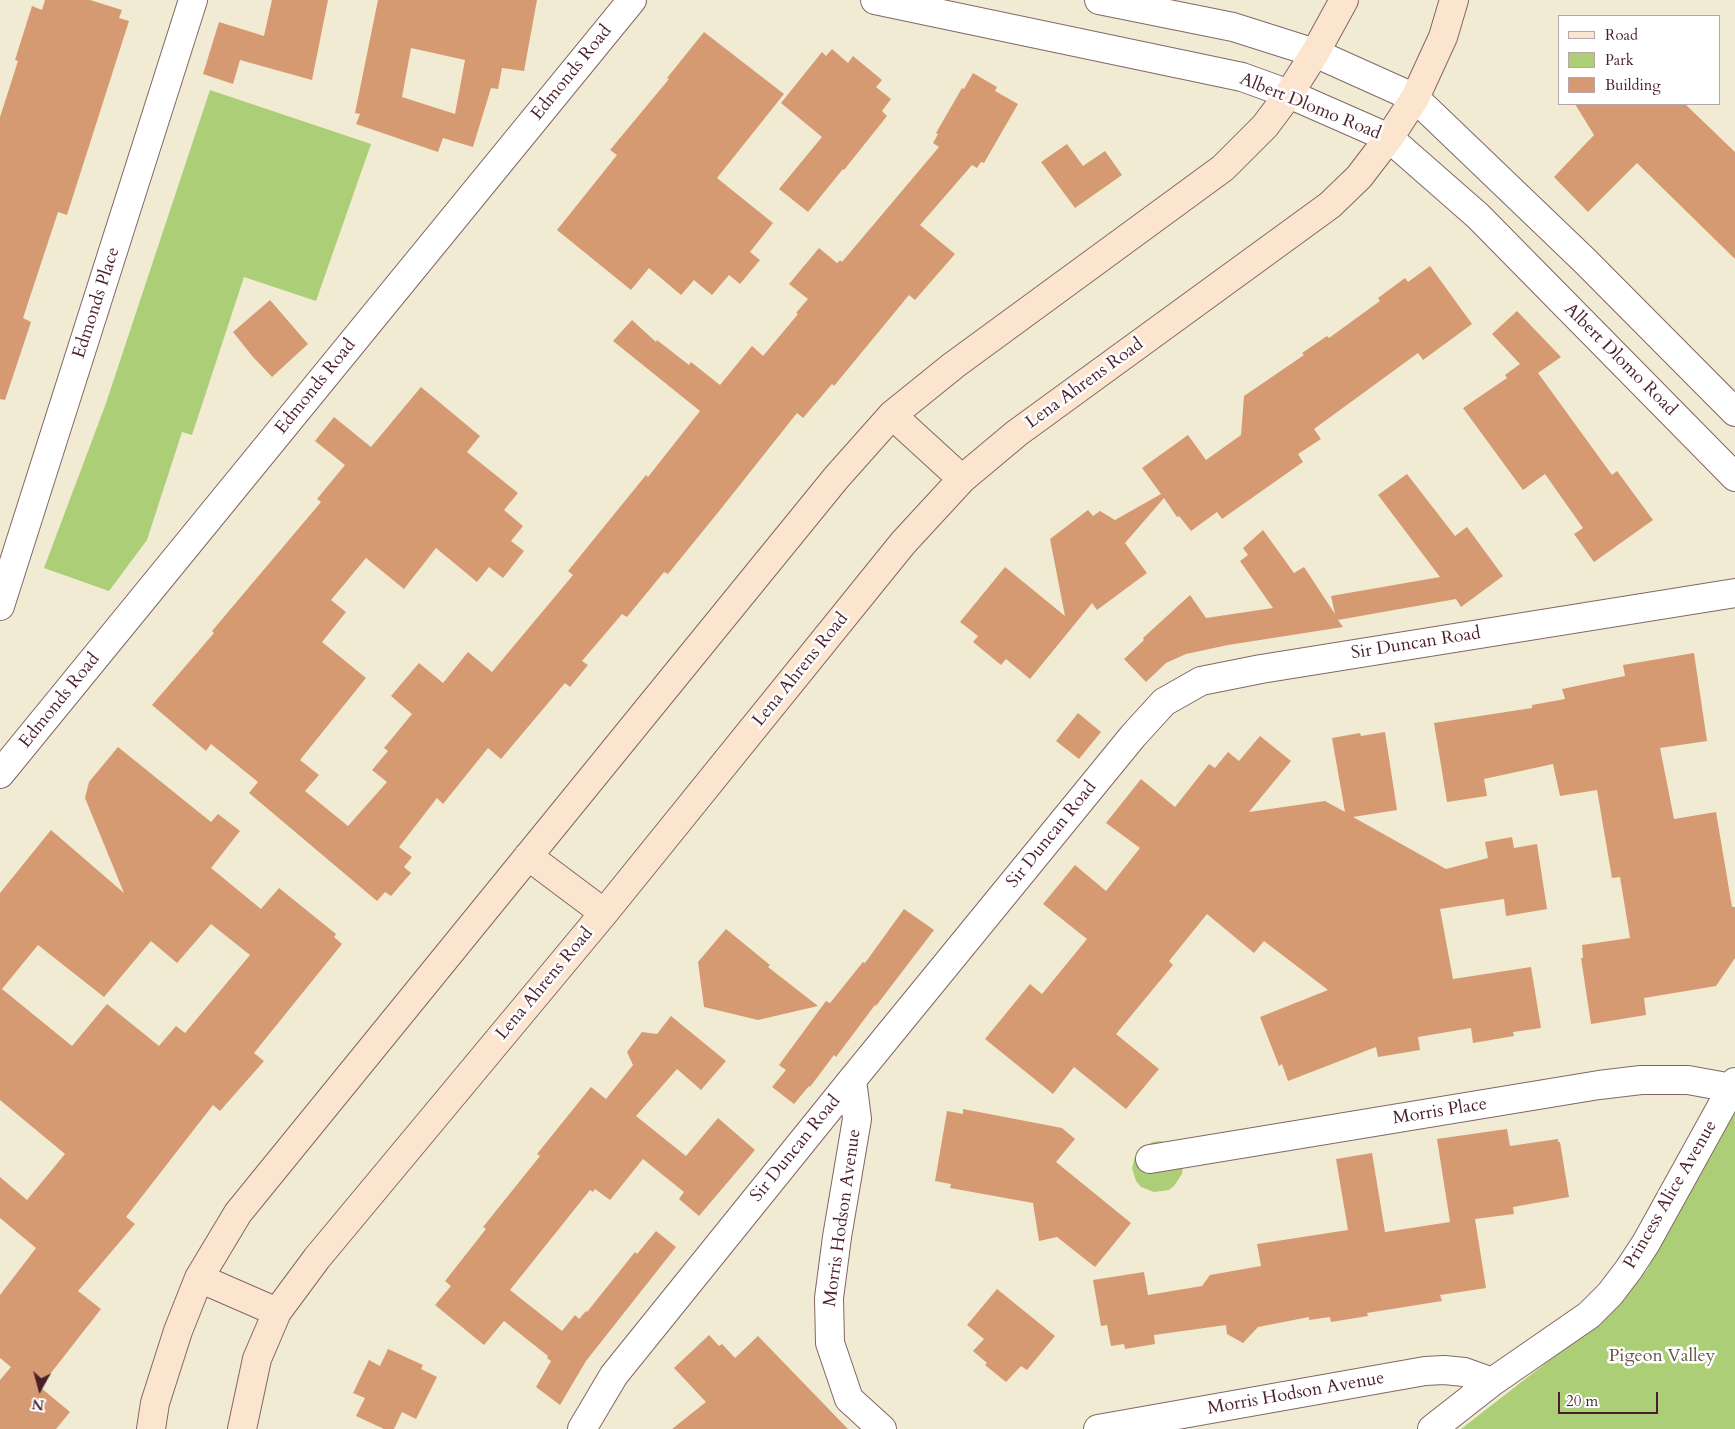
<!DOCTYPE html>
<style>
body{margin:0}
#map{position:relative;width:1735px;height:1429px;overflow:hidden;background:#f1ebd4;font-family:Cardo,serif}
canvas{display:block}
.legend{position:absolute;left:1558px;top:15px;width:162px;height:90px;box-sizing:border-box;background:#fff;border:1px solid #b7a5aa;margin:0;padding:6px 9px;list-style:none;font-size:15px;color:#4a1f2b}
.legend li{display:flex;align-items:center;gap:10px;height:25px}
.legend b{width:25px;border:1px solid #b7a5aa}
.north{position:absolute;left:15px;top:1364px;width:50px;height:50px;-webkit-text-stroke:4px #fff;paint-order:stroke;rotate:187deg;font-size:14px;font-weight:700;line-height:20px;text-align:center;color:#4a1f2b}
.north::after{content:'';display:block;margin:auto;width:18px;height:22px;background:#4a1f2b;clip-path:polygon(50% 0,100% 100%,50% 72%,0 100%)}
.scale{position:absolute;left:1558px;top:1392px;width:100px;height:22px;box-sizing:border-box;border:2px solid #4a1f2b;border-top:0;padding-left:6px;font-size:15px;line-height:18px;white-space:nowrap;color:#4a1f2b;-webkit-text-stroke:4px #fff;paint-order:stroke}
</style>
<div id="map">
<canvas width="1735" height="1429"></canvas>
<ul class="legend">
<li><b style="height:6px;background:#fce5cf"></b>Road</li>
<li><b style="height:14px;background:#acce77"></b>Park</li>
<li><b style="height:14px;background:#d69a72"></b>Building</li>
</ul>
<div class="north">N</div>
<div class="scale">20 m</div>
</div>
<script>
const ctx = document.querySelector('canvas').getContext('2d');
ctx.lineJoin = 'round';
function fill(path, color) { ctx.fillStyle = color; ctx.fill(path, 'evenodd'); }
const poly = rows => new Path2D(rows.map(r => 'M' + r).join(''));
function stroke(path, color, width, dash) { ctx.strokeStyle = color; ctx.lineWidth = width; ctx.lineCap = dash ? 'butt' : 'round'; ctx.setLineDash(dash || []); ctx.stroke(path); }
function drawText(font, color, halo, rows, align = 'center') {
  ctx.font = font + ' Cardo,serif'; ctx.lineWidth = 5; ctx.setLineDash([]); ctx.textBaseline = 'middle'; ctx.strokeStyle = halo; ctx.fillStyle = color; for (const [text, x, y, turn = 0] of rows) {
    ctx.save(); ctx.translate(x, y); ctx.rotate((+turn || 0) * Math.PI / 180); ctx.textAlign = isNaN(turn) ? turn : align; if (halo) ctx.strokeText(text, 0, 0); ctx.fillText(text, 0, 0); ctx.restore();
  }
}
fill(poly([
 [210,90,371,144,316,301,244,277,192,435,182,432,147,540,109,591,44,568,105,406],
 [1735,1101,1735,1429,1461,1429,1573,1342,1647,1270],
 [1160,1141,1168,1143,1183,1167,1182,1174,1174,1186,1169,1190,1154,1192,1141,1187,1136,1181,1132,1168,1136,1153,1140,1148,1153,1142]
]), '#acce77');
fill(poly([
 [45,0,90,0,122,10,119,18,129,21,67,215,58,212,23,318,31,322,5,400,0,399,0,117,18,61,15,60,32,6,42,10],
 [272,0,328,0,312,80,240,60,233,84,203,74,219,22,264,36],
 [378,0,537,0,524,71,502,68,498,89,491,88,473,147,443,138,438,152,356,124,360,114,355,113],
 [411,48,465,60,455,114,402,97],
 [704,32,784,94,717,178,773,223,750,252,760,260,740,284,729,275,712,295,694,280,681,295,649,268,631,290,557,230,617,155,610,150,669,79,667,78],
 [832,49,848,63,853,56,882,80,876,87,891,99,882,111,887,116,844,170,843,169,808,212,779,189,822,137,781,103,822,52,826,56],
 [973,73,997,87,995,91,1018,104,984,163,981,162,977,168,972,165,920,225,955,254,915,300,909,295,834,386,832,384,803,418,797,413,720,510,668,574,664,572,627,617,622,614,582,661,588,665,570,687,565,683,501,759,488,748,443,804,437,798,399,847,412,857,404,867,411,873,391,896,385,892,377,901,249,793,258,782,211,744,206,751,152,705,214,633,212,631,321,502,317,499,345,465,315,441,334,417,371,447,421,387,480,436,467,452,518,493,504,510,523,526,511,541,524,551,503,578,489,567,477,582,436,548,404,589,366,558,331,600,346,612,322,642,366,678,300,760,319,775,305,791,348,826,387,782,372,770,388,751,384,748,412,714,391,696,419,663,443,683,468,652,492,672,573,575,568,571,646,475,648,477,700,411,613,341,632,320,656,342,657,340,689,365,691,362,720,385,752,346,763,356,798,314,796,313,808,299,789,284,819,248,837,263,840,260,842,262,939,147,933,143,938,134,936,133,962,88,964,89],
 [1575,104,1685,104,1735,152,1735,259,1637,163,1588,212,1554,177,1594,135],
 [1067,144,1083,166,1105,151,1122,175,1075,208,1041,162],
 [1430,266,1472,324,1423,360,1418,353,1314,429,1321,439,1298,454,1303,462,1222,519,1217,512,1191,531,1179,516,1177,517,1164,498,1125,543,1147,573,1097,610,1092,603,1030,679,1006,659,1001,665,973,642,978,636,960,622,1005,567,1065,616,1050,539,1088,510,1093,516,1100,511,1115,520,1161,494,1142,468,1188,435,1206,460,1241,435,1244,396,1304,355,1302,353,1327,336,1329,338,1380,301,1378,298,1405,278,1408,282],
 [270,300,308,344,272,377,253,357,233,332],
 [1517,311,1561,357,1538,373,1612,475,1617,471,1653,520,1594,562,1574,534,1583,528,1545,474,1523,490,1463,408,1507,378,1505,375,1520,364,1492,334],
 [1407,474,1455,536,1467,527,1503,576,1461,607,1456,599,1338,620,1343,627,1228,645,1186,654,1166,663,1146,682,1124,659,1144,640,1143,638,1190,595,1206,618,1273,608,1240,561,1248,555,1243,548,1263,530,1294,573,1304,567,1335,614,1331,596,1440,577,1378,495],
 [1694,653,1707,741,1660,748,1674,819,1716,812,1732,907,1735,907,1735,958,1716,986,1644,998,1646,1015,1591,1024,1581,958,1583,958,1582,945,1630,938,1620,877,1612,878,1597,790,1560,796,1553,764,1484,779,1487,796,1447,802,1434,723,1532,708,1532,705,1565,699,1562,689,1625,676,1623,665],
 [1078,713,1101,732,1079,759,1056,741],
 [1385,732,1397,810,1353,817,1446,869,1488,858,1485,842,1512,837,1514,848,1537,844,1547,909,1506,916,1504,899,1440,909,1453,979,1531,967,1541,1028,1513,1032,1514,1036,1473,1043,1471,1028,1418,1037,1420,1050,1378,1057,1376,1047,1288,1081,1282,1064,1279,1066,1260,1017,1328,990,1264,941,1254,953,1207,914,1169,961,1173,965,1116,1034,1159,1069,1126,1109,1074,1067,1053,1094,985,1039,1030,984,1042,994,1087,939,1043,904,1075,865,1106,891,1140,848,1106,823,1141,779,1175,807,1209,764,1215,768,1228,752,1239,761,1260,736,1291,761,1249,812,1325,801,1345,812,1332,738,1360,733,1361,736],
 [118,747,211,822,218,814,240,831,211,868,261,909,279,888,336,934,334,937,342,944,254,1053,264,1061,220,1111,213,1105,126,1217,135,1224,78,1291,101,1309,40,1387,70,1412,56,1429,0,1429,0,1380,11,1367,0,1358,0,1295,36,1248,0,1218,0,1177,27,1200,65,1154,0,1100,0,893,51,830,124,893,85,798,89,782],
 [211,924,250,955,185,1033,176,1026,159,1046,107,1004,72,1046,2,989,38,945,104,997,151,941,177,963],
 [904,909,934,930,876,1006,875,1005,836,1057,834,1055,810,1087,809,1086,794,1104,772,1087,786,1070,779,1065,826,1001,830,1003,863,962,865,963],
 [726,929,770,965,768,967,818,1006,758,1020,704,1007,698,962],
 [671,1016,726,1061,701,1090,677,1069,636,1116,686,1156,718,1118,755,1150,699,1216,679,1199,684,1192,643,1159,610,1200,595,1189,593,1192,590,1190,510,1290,562,1331,575,1315,579,1319,586,1311,587,1312,635,1252,637,1254,656,1231,676,1247,586,1361,560,1405,536,1387,551,1361,547,1358,548,1356,504,1321,484,1345,435,1305,451,1286,445,1281,486,1229,483,1227,540,1156,537,1154,591,1087,606,1099,633,1065,627,1052,642,1032,657,1034],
 [963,1109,1062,1128,1075,1139,1056,1162,1131,1223,1095,1267,1057,1237,1039,1241,1033,1203,950,1188,951,1184,935,1181,947,1111,963,1114],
 [1507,1129,1510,1146,1558,1139,1558,1142,1560,1142,1569,1197,1513,1207,1514,1214,1475,1219,1486,1288,1440,1295,1442,1301,1367,1313,1368,1316,1331,1322,1330,1317,1309,1320,1309,1317,1258,1327,1243,1343,1227,1334,1226,1325,1154,1335,1155,1344,1125,1349,1124,1344,1111,1346,1107,1325,1101,1326,1093,1280,1144,1272,1148,1295,1202,1286,1210,1275,1261,1266,1257,1244,1348,1230,1336,1159,1372,1153,1385,1232,1450,1222,1437,1139],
 [997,1289,1055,1336,1027,1370,1021,1366,1006,1382,985,1365,987,1363,973,1351,984,1339,967,1325],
 [709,1335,719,1346,722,1344,735,1358,758,1336,848,1429,672,1429,706,1402,674,1368],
 [388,1349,423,1365,421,1369,437,1377,416,1419,402,1412,394,1429,384,1429,356,1416,365,1398,353,1393,369,1360,380,1366]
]), '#d69a72');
const minor = poly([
 [875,0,1242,77,1289,94,1389,138,1478,216,1735,477],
 [1099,0,1233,27,1315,53,1415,98,1584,260,1735,412],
 [0,606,193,0],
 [0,774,632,0],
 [852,1080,857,1119,837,1237,829,1298,830,1343,849,1399,882,1429],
 [1150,1159,1599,1085,1641,1080,1688,1080,1732,1088],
 [582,1429,614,1375,852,1080,1133,736,1164,702,1201,681,1261,669,1735,593],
 [1098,1429,1425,1371,1444,1370,1464,1372,1492,1382],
 [1432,1429,1492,1382,1589,1315,1610,1294,1629,1269,1646,1243,1735,1082]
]);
const secondary = poly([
 [892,415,962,479],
 [528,856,604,913],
 [199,1278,277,1312],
 [151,1429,155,1403,178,1331,199,1278,238,1213,836,478,892,415,954,365,1223,168,1265,126,1289,94,1315,53,1344,0],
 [242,1429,257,1359,277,1312,317,1258,604,913,903,543,962,479,1017,433,1330,205,1359,177,1389,138,1415,98,1443,37,1454,0]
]);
stroke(minor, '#846666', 30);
stroke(secondary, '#846666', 30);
stroke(minor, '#fff', 28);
stroke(secondary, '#fce5cf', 28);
drawText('18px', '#4a1f2b', '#fff', [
 ["Edmonds Road",572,73,-51],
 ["Albert Dlomo Road",1310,107,22],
 ["Edmonds Place",97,303,-72],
 ["Albert Dlomo Road",1620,360,45],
 ["Lena Ahrens Road",1085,384,-36],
 ["Edmonds Road",316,387,-51],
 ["Sir Duncan Road",1416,644,-9],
 ["Lena Ahrens Road",801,670,-51],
 ["Edmonds Road",60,701,-51],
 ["Sir Duncan Road",1052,835,-51],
 ["Lena Ahrens Road",545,984,-50],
 ["Morris Place",1440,1112,-9],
 ["Sir Duncan Road",796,1149,-51],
 ["Princess Alice Avenue",1671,1195,-60],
 ["Morris Hodson Avenue",843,1218,-82],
 ["Morris Hodson Avenue",1296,1394,-10]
]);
drawText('18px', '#675442', '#fff', [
 ["Pigeon Valley",1662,1357]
]);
</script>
